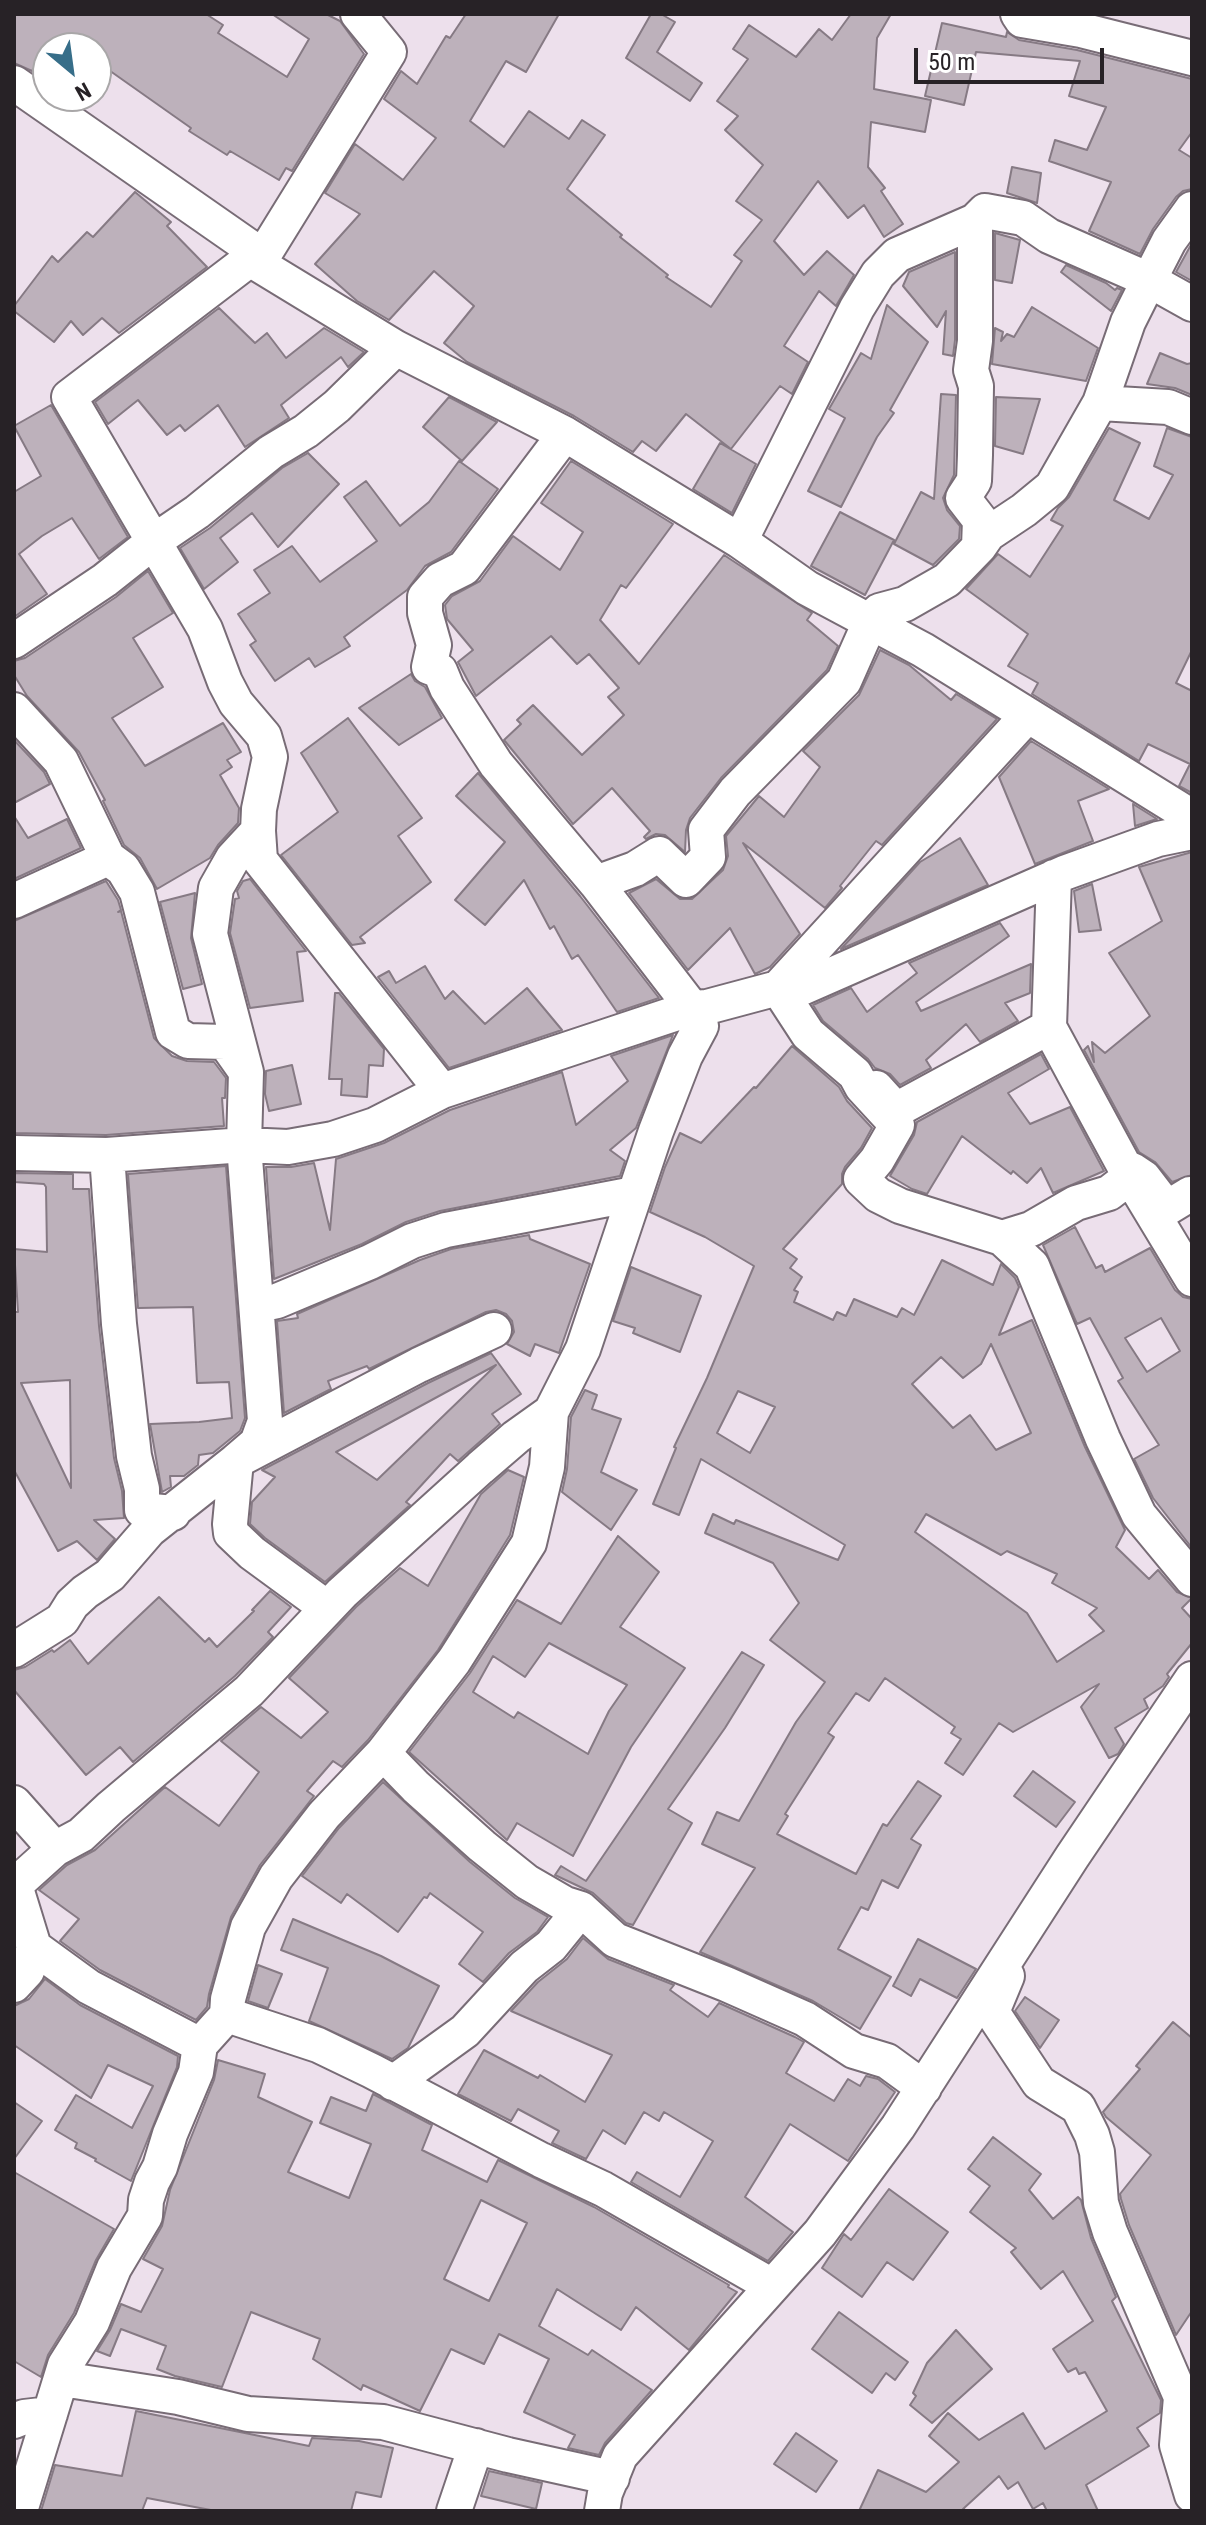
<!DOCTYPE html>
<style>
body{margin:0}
#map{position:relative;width:1206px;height:2525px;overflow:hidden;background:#ede0ec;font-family:"Roboto Condensed",sans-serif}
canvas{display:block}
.frame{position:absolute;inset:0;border:16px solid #272226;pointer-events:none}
.north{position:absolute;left:32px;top:32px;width:80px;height:80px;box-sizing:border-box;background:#fff;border:2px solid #a9a7a8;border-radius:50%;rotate:151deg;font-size:22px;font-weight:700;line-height:32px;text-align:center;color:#272226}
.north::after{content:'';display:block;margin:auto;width:28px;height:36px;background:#376e89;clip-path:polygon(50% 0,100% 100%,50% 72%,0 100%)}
.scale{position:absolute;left:914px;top:48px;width:190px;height:36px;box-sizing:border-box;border:4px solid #272226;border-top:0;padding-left:10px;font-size:24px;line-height:28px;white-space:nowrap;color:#272226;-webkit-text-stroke:6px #fff;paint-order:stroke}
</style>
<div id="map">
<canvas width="1206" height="2525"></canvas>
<div class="frame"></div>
<div class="north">N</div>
<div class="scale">50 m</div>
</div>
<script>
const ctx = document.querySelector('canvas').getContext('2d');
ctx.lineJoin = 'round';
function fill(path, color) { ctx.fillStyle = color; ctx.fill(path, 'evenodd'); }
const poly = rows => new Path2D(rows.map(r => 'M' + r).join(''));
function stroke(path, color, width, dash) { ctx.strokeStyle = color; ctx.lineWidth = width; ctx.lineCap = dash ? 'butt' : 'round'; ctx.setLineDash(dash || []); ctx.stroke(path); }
const building = poly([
 [14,14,206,14,223,25,218,33,287,77,309,39,272,14,326,14,340,21,364,54,292,171,286,168,279,180,230,151,227,155,189,131,191,128,96,61,96,48,48,48,32,71,14,63,14,14],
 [466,14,559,14,526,72,506,61,470,121,504,147,529,111,569,139,582,120,605,135,567,189,622,235,620,237,668,275,666,277,711,307,742,261,734,255,762,220,736,201,763,165,725,130,738,116,717,101,748,59,733,49,749,25,796,57,819,29,832,40,851,14,891,14,877,38,874,89,931,100,925,132,871,122,868,167,885,188,881,191,903,224,884,237,864,205,848,218,818,181,774,241,804,275,827,251,854,275,836,306,819,291,784,346,808,362,792,394,780,386,731,449,686,414,656,451,642,441,633,452,574,416,467,362,444,343,474,306,434,271,389,320,357,301,315,264,360,214,325,193,355,144,403,180,436,138,384,99,401,71,417,84,446,36,450,38,466,14],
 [651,14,661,14,675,22,657,52,702,83,690,101,626,58,651,14],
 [942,23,1006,37,1007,32,1019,40,1077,50,1192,79,1192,132,1179,150,1192,158,1192,189,1183,191,1176,197,1153,229,1140,254,1089,231,1111,182,1049,161,1055,140,1087,150,1106,107,1069,96,1080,61,976,52,964,105,925,96,942,23],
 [1012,167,1041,173,1037,203,1007,193,1012,167],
 [135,192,171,222,167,226,207,267,119,333,102,318,83,335,71,321,54,342,14,311,14,306,52,256,58,262,87,232,93,237,135,192],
 [995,233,1020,240,1012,283,995,280,995,233],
 [1192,243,1192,281,1176,272,1192,243],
 [955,252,955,340,953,356,943,354,946,311,937,327,903,286,909,272,955,252],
 [1066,265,1106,283,1115,290,1117,288,1122,290,1111,311,1061,272,1066,265],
 [887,305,928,342,890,410,894,413,877,437,841,507,808,491,845,418,829,409,861,353,871,359,887,305],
 [1032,307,1098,348,1086,381,992,364,995,328,1003,332,1001,341,1007,334,1014,337,1032,307],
 [219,308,255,343,267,333,286,358,324,328,364,352,348,367,341,357,281,405,289,418,245,447,218,405,185,431,180,425,167,435,138,400,108,424,95,402,219,308],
 [1160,353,1187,364,1192,363,1192,395,1175,388,1147,384,1160,353],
 [941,394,956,395,954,475,943,498,947,510,960,526,959,539,933,565,894,544,921,492,934,499,941,394],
 [449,397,497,422,462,461,423,427,449,397],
 [996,397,1040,399,1023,454,995,446,996,397],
 [51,405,128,537,99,559,72,518,42,536,19,554,47,594,14,617,14,492,41,476,14,426,51,405],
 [1109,428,1140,443,1114,500,1149,519,1173,475,1154,466,1167,428,1192,437,1192,650,1176,683,1192,691,1192,793,1179,786,1190,764,1148,744,1139,761,1032,694,1038,683,1008,666,1028,634,966,589,998,554,1030,577,1063,526,1051,520,1058,508,1069,497,1109,428],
 [720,443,756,464,732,513,693,489,720,443],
 [308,453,339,484,278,547,252,513,220,538,238,562,204,589,180,548,210,528,282,468,308,453],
 [459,461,498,489,451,552,425,566,407,590,344,637,350,646,315,667,309,658,275,681,250,645,256,641,238,614,270,593,254,570,292,546,320,582,377,541,344,497,366,481,400,526,429,502,459,461],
 [571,461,673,524,626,588,621,585,600,620,639,664,724,555,812,613,807,620,838,646,827,670,721,778,690,818,686,830,685,852,665,835,656,834,646,839,644,837,650,831,612,788,573,824,504,740,521,724,517,720,533,705,582,755,624,715,608,697,619,688,589,654,577,664,551,636,476,696,458,662,473,650,447,619,445,605,452,596,480,581,513,536,560,570,583,532,541,503,571,461],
 [840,512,894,540,865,595,811,566,840,512],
 [148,571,173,613,133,638,163,687,112,718,145,766,223,723,241,752,227,760,232,767,220,775,239,808,238,823,218,845,210,858,157,889,140,858,124,845,103,801,105,800,79,752,27,696,14,675,14,661,25,658,116,597,148,571],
 [880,650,909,665,951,700,956,694,997,719,882,845,876,841,840,886,842,888,825,908,743,843,800,934,770,967,755,974,730,928,688,970,629,893,656,879,680,899,692,899,723,870,728,856,726,836,759,796,784,817,820,767,803,751,859,695,880,650],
 [411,674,415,681,425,687,442,718,399,745,359,708,411,674],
 [348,718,422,818,398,836,431,882,360,937,365,943,352,945,281,855,338,812,301,753,348,718],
 [14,740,44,772,50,784,14,803,14,740],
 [1031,741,1109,789,1078,801,1093,841,1035,864,999,777,1031,741],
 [478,773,580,896,659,998,617,1012,578,955,572,959,554,926,550,929,524,880,485,925,455,900,505,842,456,796,478,773],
 [1133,804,1157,819,1135,826,1133,804],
 [14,816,28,838,67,819,81,848,14,879,14,816],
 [960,838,988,885,841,949,920,862,960,838],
 [1192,852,1192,1175,1172,1182,1155,1162,1139,1152,1084,1050,1088,1046,1094,1062,1092,1042,1105,1053,1150,1016,1109,953,1162,921,1139,867,1192,852],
 [250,879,306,951,297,952,303,1001,250,1008,230,933,235,899,239,898,237,891,243,881,250,879],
 [106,881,118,900,121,910,118,912,121,911,154,1038,172,1056,187,1061,214,1062,226,1078,225,1098,222,1098,224,1126,106,1135,14,1133,14,921,106,881],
 [1092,884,1101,930,1079,932,1074,891,1092,884],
 [195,893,191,938,202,984,183,989,160,902,195,893],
 [1000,923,1009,936,916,1002,921,1011,1031,964,1030,993,1005,1003,1018,1021,980,1042,966,1024,926,1060,931,1068,900,1085,890,1074,875,1068,868,1059,823,1021,813,1005,851,988,867,1012,917,973,909,963,1000,923],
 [425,966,445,999,453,991,485,1024,527,988,562,1030,449,1068,378,977,389,971,396,983,425,966],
 [335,993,339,993,384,1049,383,1066,369,1065,367,1097,341,1095,342,1079,329,1079,335,993],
 [673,1035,636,1128,610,1150,625,1161,620,1176,440,1211,406,1222,362,1244,274,1279,266,1167,291,1167,314,1163,330,1230,336,1159,384,1143,450,1110,562,1072,576,1125,628,1081,611,1056,673,1035],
 [792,1046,839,1087,847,1101,872,1128,861,1148,845,1167,842,1174,842,1184,783,1249,797,1259,790,1268,802,1277,794,1290,798,1292,794,1302,833,1320,837,1312,846,1316,854,1299,897,1317,902,1308,914,1315,942,1260,993,1285,1001,1264,1015,1278,1019,1287,999,1335,1032,1320,1085,1447,1125,1530,1116,1547,1149,1579,1158,1570,1177,1592,1192,1598,1182,1608,1192,1619,1192,1643,1167,1674,1169,1677,1163,1686,1144,1699,1148,1708,1115,1728,1124,1744,1118,1754,1109,1758,1081,1707,1099,1684,1013,1732,999,1723,963,1775,945,1763,961,1739,951,1733,955,1727,885,1678,869,1701,856,1693,828,1733,834,1737,785,1814,788,1816,777,1834,856,1874,883,1824,887,1826,918,1781,941,1796,911,1839,921,1845,898,1888,882,1880,868,1910,861,1907,838,1949,891,1977,860,2029,813,2001,700,1952,755,1868,702,1844,717,1812,739,1821,796,1722,825,1682,770,1640,799,1603,773,1563,705,1533,713,1514,734,1524,736,1520,838,1560,845,1545,701,1459,679,1515,653,1504,676,1448,674,1447,707,1378,754,1266,705,1237,650,1212,665,1167,680,1133,701,1143,754,1087,756,1088,792,1046],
 [991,1344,1031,1433,996,1450,970,1415,953,1428,912,1384,941,1357,963,1378,981,1364,991,1344],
 [738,1391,775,1407,750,1453,717,1433,738,1391],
 [926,1514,1001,1555,1007,1551,1057,1574,1052,1583,1097,1608,1089,1615,1104,1631,1057,1662,1027,1613,915,1532,926,1514],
 [1041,1054,1049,1069,1008,1093,1030,1124,1070,1107,1104,1171,1053,1193,1041,1168,1027,1183,1013,1171,1011,1174,962,1136,927,1194,912,1189,890,1176,914,1135,917,1122,1041,1054],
 [292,1065,301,1104,269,1111,265,1094,266,1071,292,1065],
 [226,1166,245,1418,240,1431,213,1453,199,1455,198,1465,184,1476,170,1476,171,1487,162,1492,150,1424,199,1422,232,1418,229,1382,197,1383,193,1307,138,1308,128,1174,226,1166],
 [14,1173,73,1174,73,1189,89,1189,99,1326,114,1458,122,1491,124,1518,94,1520,115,1539,97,1560,77,1541,58,1551,14,1470,14,1312,18,1312,14,1249,47,1252,46,1187,44,1184,14,1182,14,1173],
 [70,1380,71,1488,21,1383,70,1380],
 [1075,1227,1096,1268,1102,1265,1105,1272,1150,1248,1175,1290,1183,1297,1192,1299,1192,1548,1153,1498,1134,1459,1159,1445,1118,1381,1123,1378,1090,1318,1077,1324,1043,1245,1075,1227],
 [1161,1318,1180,1351,1147,1372,1125,1338,1161,1318],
 [529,1235,530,1239,590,1264,559,1353,535,1344,530,1356,507,1344,514,1332,512,1321,506,1314,496,1310,486,1312,369,1369,367,1366,328,1381,331,1389,284,1413,277,1321,298,1318,297,1314,420,1260,451,1249,529,1235],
 [631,1267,701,1296,680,1352,633,1333,635,1328,613,1321,631,1267],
 [491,1353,521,1394,492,1414,500,1424,458,1461,450,1454,406,1502,410,1505,325,1582,265,1538,250,1524,252,1502,275,1477,262,1470,428,1383,491,1353],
 [496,1365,377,1480,336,1452,496,1365],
 [585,1390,597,1395,592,1409,621,1419,601,1472,637,1490,611,1530,562,1492,567,1469,571,1417,585,1390],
 [508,1470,524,1477,510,1535,438,1650,368,1740,342,1767,333,1761,307,1791,314,1796,260,1865,231,1917,209,1994,207,2007,196,2020,100,1970,60,1941,79,1919,39,1890,67,1865,95,1850,165,1787,219,1826,259,1772,221,1741,261,1707,301,1738,328,1712,289,1678,356,1607,400,1568,428,1586,481,1494,508,1470],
 [618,1536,659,1572,620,1627,685,1668,631,1747,573,1856,517,1823,507,1840,409,1752,470,1673,517,1600,561,1624,618,1536],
 [549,1643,627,1685,609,1711,588,1754,518,1712,514,1718,473,1692,493,1656,525,1677,549,1643],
 [270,1591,291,1607,268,1632,273,1637,235,1676,133,1762,120,1747,86,1775,14,1690,14,1670,25,1667,52,1650,54,1652,70,1640,88,1664,159,1597,205,1642,209,1638,217,1647,254,1611,252,1610,270,1591],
 [742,1652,764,1665,725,1728,668,1809,692,1823,633,1925,626,1923,593,1893,555,1875,561,1866,586,1881,742,1652],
 [1033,1771,1075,1802,1056,1827,1014,1796,1033,1771],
 [383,1782,470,1862,515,1898,548,1917,537,1932,509,1953,483,1982,459,1964,483,1932,430,1893,427,1898,424,1897,398,1932,347,1894,341,1903,302,1876,339,1828,383,1782],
 [293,1919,381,1956,439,1986,408,2048,392,2059,309,2021,328,1968,281,1950,293,1919],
 [583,1938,608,1959,674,1985,670,1990,708,2017,719,2003,795,2037,804,2042,786,2073,834,2101,848,2079,860,2086,866,2076,878,2079,895,2092,848,2161,790,2124,745,2197,793,2232,768,2261,631,2182,637,2172,680,2197,713,2141,664,2112,659,2121,644,2112,625,2144,603,2130,586,2159,552,2143,559,2131,518,2109,511,2121,458,2094,484,2050,538,2078,540,2075,585,2102,612,2055,511,2011,538,1982,567,1959,583,1938],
 [918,1939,976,1969,957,1998,920,1979,911,1996,893,1986,918,1939],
 [258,1965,282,1974,268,2008,248,2001,258,1965],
 [45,1979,80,2005,178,2056,177,2067,131,2181,95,2161,96,2159,75,2148,77,2143,55,2130,76,2095,132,2128,153,2086,108,2065,91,2098,14,2045,14,2006,29,1999,45,1979],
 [1025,1997,1059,2020,1040,2048,1015,2011,1025,1997],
 [1173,2022,1192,2038,1192,2311,1176,2335,1129,2225,1121,2199,1120,2194,1151,2155,1106,2117,1103,2112,1140,2069,1136,2066,1173,2022],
 [218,2060,265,2074,258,2097,312,2122,288,2172,349,2198,371,2144,320,2123,331,2097,366,2111,373,2094,432,2125,422,2150,487,2182,498,2160,594,2207,729,2285,728,2287,737,2292,689,2350,636,2307,621,2330,557,2289,539,2326,588,2355,592,2350,652,2390,605,2443,599,2455,568,2448,575,2435,524,2412,549,2359,499,2334,484,2364,451,2349,420,2411,363,2385,361,2390,313,2359,320,2339,251,2312,222,2387,175,2376,157,2369,166,2346,121,2329,110,2356,97,2351,110,2330,121,2304,141,2312,163,2269,143,2259,162,2226,170,2190,214,2080,218,2060],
 [481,2200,527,2223,489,2301,444,2279,481,2200],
 [14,2102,42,2121,14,2159,14,2102],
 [993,2137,1041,2174,1029,2190,1053,2219,1078,2197,1081,2200,1091,2238,1116,2297,1112,2301,1161,2400,1160,2413,1137,2428,1149,2446,1086,2485,1098,2511,1047,2511,1043,2503,1033,2509,1018,2482,1008,2489,999,2476,963,2509,967,2511,859,2511,878,2470,926,2492,959,2462,929,2436,948,2413,979,2440,1023,2413,1045,2449,1107,2411,1085,2372,1079,2374,1076,2368,1068,2372,1053,2349,1093,2321,1063,2271,1041,2289,1011,2252,1016,2248,970,2212,990,2186,968,2169,993,2137],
 [14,2172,114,2229,96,2260,74,2313,48,2355,41,2377,14,2361,14,2172],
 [889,2189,948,2232,913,2280,887,2262,862,2297,822,2268,844,2234,851,2240,889,2189],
 [839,2312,908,2362,895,2380,886,2373,872,2393,812,2349,839,2312],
 [956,2330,992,2369,932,2423,910,2405,916,2396,913,2393,927,2363,956,2330],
 [136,2411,309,2446,312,2438,359,2441,393,2448,381,2497,356,2492,351,2511,216,2511,147,2498,142,2511,41,2511,55,2465,122,2476,136,2411],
 [796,2433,837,2461,816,2492,774,2464,796,2433],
 [489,2471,542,2483,536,2509,481,2496,489,2471]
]);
fill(building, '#bdb1bb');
stroke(building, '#867a84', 2);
const minor = poly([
 [1018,14,1022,20,1081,30,1192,58],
 [14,83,258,253,258,264,396,348,565,434,740,541,807,588,923,650,1192,817],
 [975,221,975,341,971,370,976,386,975,455,974,481,963,498,980,520,979,547],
 [258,253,69,397,205,629,225,682,236,703,264,736,270,757,259,809,258,831,260,860,442,1091],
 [258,264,389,52,358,14],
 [1100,403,1168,407,1192,417],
 [740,541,857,308,878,274,897,255,975,221,985,211,1023,218,1049,236,1149,280,1192,304],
 [14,641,105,580,153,542,197,512,271,452,306,431,337,406,396,348],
 [14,710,61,761,108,858,123,869,137,892,173,1032,188,1041,225,1042,244,1069],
 [258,831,233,858,216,888,210,934,246,1072,244,1145,265,1421,257,1443,236,1461,230,1524,231,1533,252,1553,327,1608],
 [1054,877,1049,1027,1128,1173,1192,1279],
 [596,883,635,869,659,854,686,880,708,857,706,830,735,792,844,681,871,620,879,611,905,604,947,580,979,547,988,534,1024,510,1052,487,1100,403,1128,322,1149,280,1169,241,1192,209],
 [14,901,108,858],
 [876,1088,896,1110,1049,1027],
 [14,1153,107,1155,244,1145,288,1147,333,1139,375,1125,442,1091,692,1008,707,1007,778,988,788,994,1064,873,1158,839,1192,832],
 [107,1155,119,1324,134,1456,142,1489,142,1510,173,1513],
 [1192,1196,1190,1194,1167,1208,1144,1178,1132,1170,1122,1183,1109,1193,1076,1203,1031,1229,1002,1238,1032,1266,1103,1439,1139,1515,1192,1579],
 [1002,1238,900,1206,878,1195,861,1179,877,1160,897,1125,862,1087,855,1074,808,1034,778,988,1027,716],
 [258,1305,277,1301,370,1262,412,1241,446,1230,634,1194],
 [14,1650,62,1620,72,1604,85,1592,110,1575,149,1530,236,1461,419,1365,494,1330],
 [383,1753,416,1787,482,1846,527,1882,565,1904,581,1909,615,1940,726,1984,805,2019,854,2051,887,2061,924,2088],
 [14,1803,55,1849],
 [34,1947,89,1987,200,2045],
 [1007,1976,992,2012,1039,2083,1078,2107,1092,2135,1097,2152,1101,2203,1110,2232,1181,2397,1177,2445,1192,2495],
 [14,1985,27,1971,34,1947,15,1885,55,1849,81,1835,111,1807,249,1691,342,1593,480,1468,516,1437,551,1412],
 [227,2015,318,2045,372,2071,541,2160,603,2189,772,2286],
 [393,2083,465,2031,524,1967,551,1946,581,1909],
 [62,2379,178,2397,248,2414,383,2422,508,2455,612,2478],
 [14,2421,24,2417,50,2414],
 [20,2511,65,2365,92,2322,114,2268,145,2216,146,2200,152,2182,160,2167,170,2134,196,2072,200,2045,227,2015,228,1999,248,1927,276,1877,324,1815,383,1753,454,1661,529,1543,547,1467,551,1412,583,1349,656,1131,685,1056,701,1026,692,1008,596,883,496,764,447,688,440,671,429,667,434,645,425,613,425,597,440,580,464,568,565,434],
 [454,2511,476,2446],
 [602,2511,605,2493,620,2456,820,2233,898,2127,1072,1857,1192,1679]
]);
stroke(minor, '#786c76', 38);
stroke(minor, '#fff', 34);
</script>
